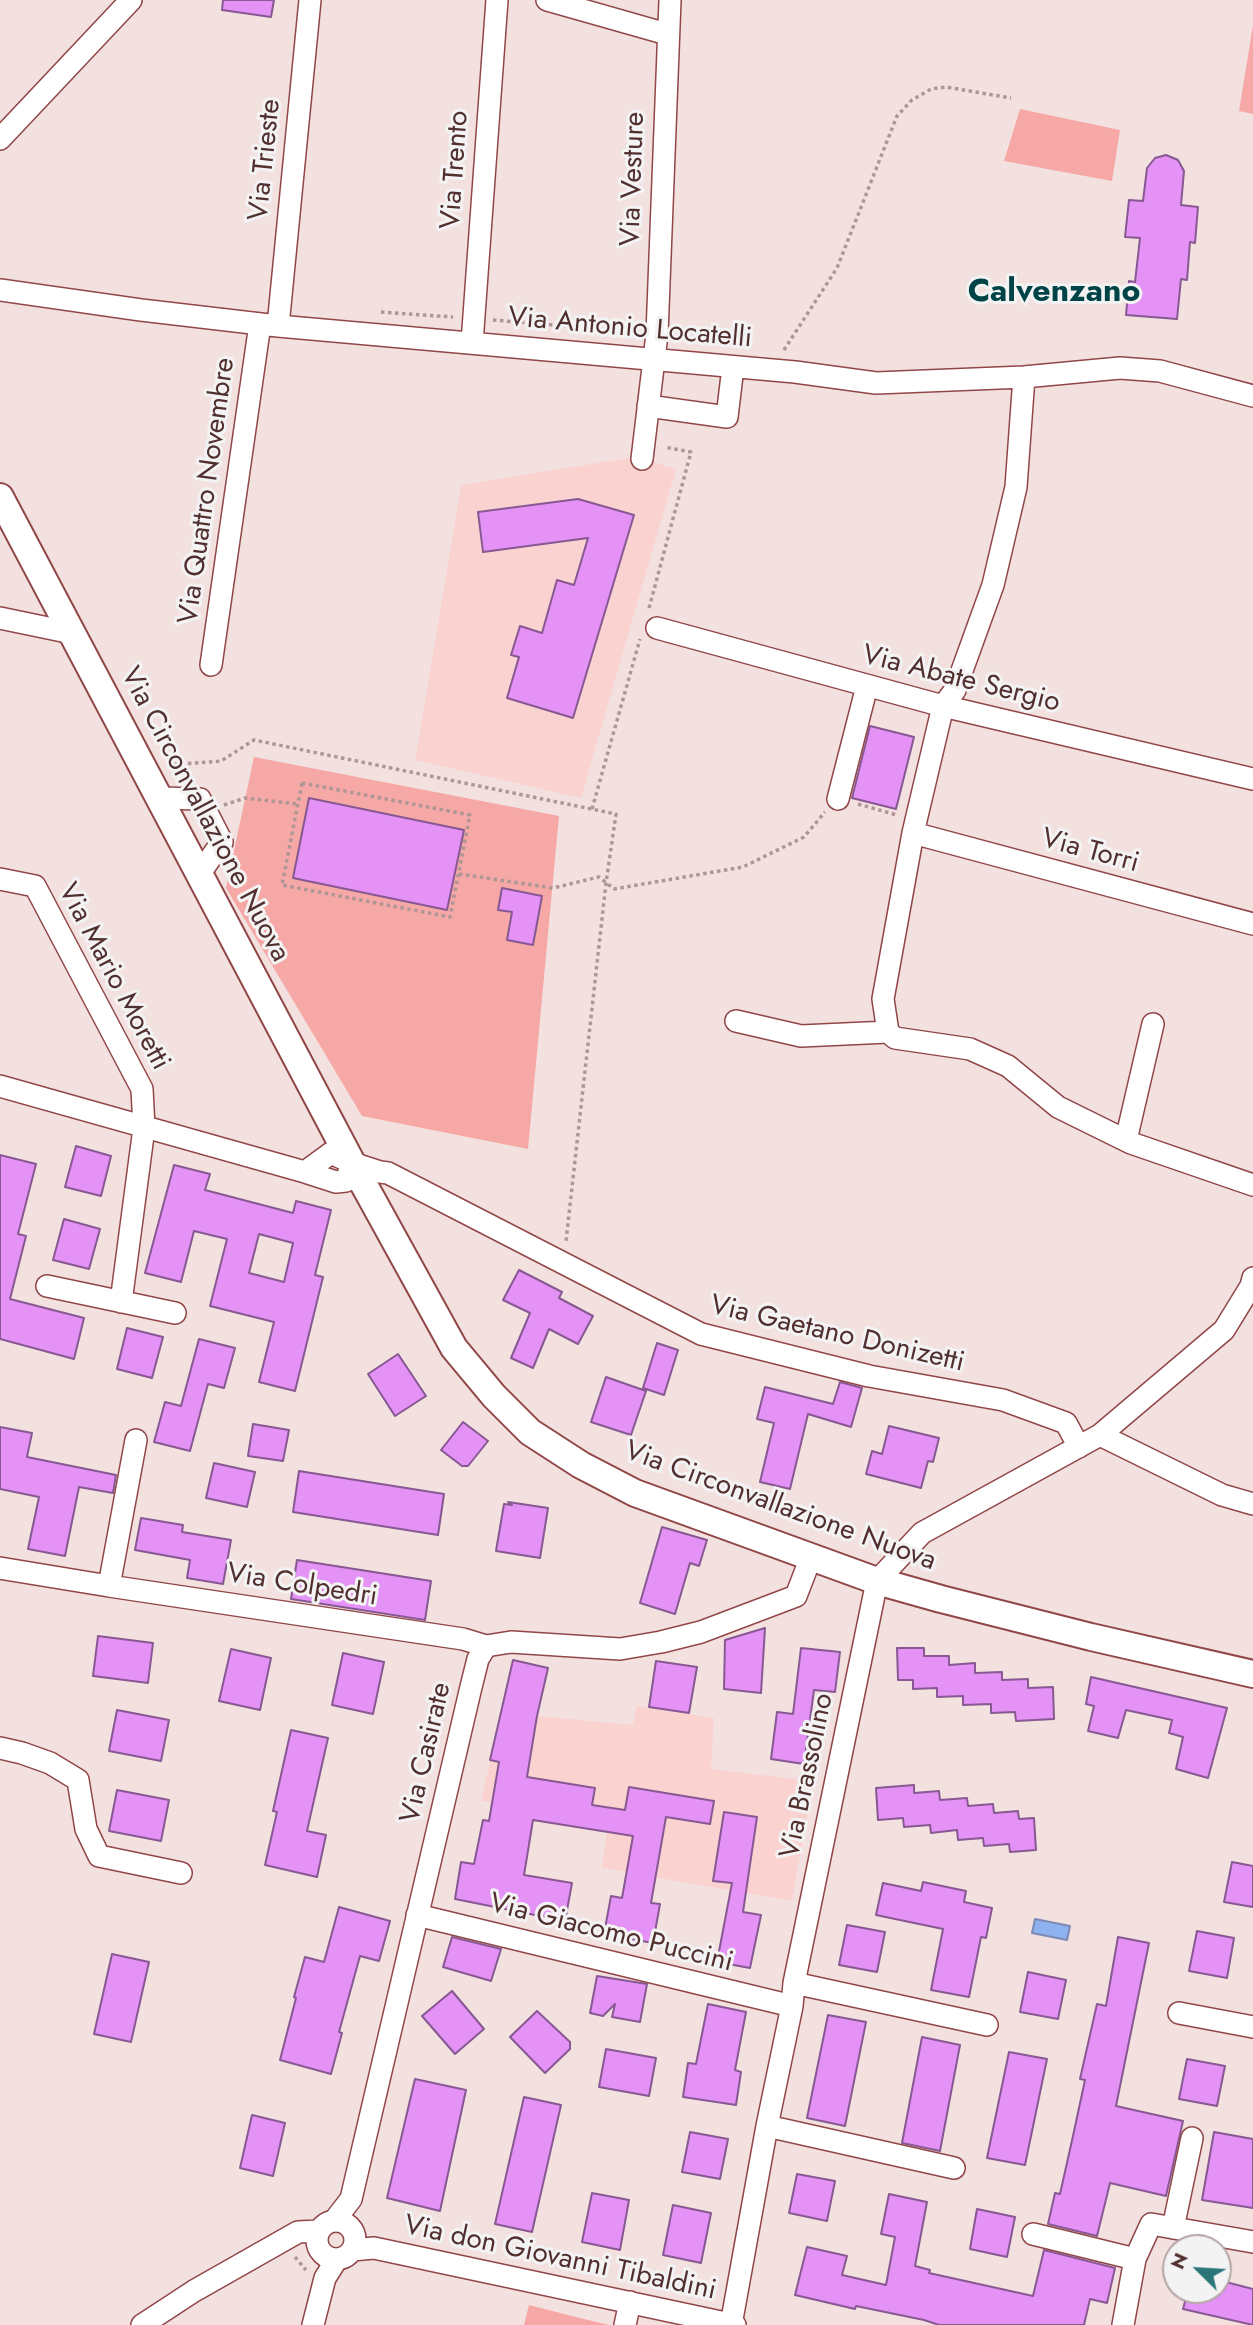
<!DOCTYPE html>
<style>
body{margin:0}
#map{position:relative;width:1253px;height:2325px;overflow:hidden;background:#f3e1e0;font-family:Jost,sans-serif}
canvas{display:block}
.north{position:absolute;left:1162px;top:2234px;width:70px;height:70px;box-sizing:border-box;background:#f3f3f3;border:2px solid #b3a5a5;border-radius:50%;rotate:294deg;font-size:19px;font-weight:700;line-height:28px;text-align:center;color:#522f2f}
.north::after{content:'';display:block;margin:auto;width:24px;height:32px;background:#2b7579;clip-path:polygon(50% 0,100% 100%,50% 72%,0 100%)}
</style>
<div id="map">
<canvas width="1253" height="2325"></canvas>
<div class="north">N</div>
</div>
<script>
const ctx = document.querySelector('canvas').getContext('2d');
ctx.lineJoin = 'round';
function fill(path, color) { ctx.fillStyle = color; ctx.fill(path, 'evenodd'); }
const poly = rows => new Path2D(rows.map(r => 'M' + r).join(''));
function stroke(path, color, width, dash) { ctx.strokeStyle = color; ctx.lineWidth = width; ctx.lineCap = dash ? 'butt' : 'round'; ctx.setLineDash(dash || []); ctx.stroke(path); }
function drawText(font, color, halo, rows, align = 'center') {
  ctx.font = font + ' Jost,sans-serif'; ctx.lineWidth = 6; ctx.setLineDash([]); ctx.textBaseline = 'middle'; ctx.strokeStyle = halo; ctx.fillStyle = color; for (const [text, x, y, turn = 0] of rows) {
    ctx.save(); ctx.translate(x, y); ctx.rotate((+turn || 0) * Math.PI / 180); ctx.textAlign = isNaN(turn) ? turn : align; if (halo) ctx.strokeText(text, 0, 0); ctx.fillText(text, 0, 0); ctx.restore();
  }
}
fill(poly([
 [635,457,676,469,581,798,415,760,461,485],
 [636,1706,714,1718,711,1769,813,1781,792,1901,602,1868,607,1832,491,1813,492,1803,481,1801,502,1709,537,1716,633,1725]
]), '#fad3d1');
fill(poly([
 [1253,25,1253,114,1239,111],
 [1020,109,1120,130,1112,181,1004,161],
 [254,757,559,816,528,1149,362,1116,226,888],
 [529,2305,576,2317,609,2325,524,2325]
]), '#f6a8a6');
const water = poly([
 [1035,1919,1070,1926,1067,1940,1032,1933,1035,1919]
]);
fill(water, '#8db2ef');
stroke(water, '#7b8bb5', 2);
const building = poly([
 [223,0,274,0,271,17,222,10,223,0],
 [1166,155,1178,160,1184,171,1181,205,1198,207,1195,243,1190,242,1187,280,1181,279,1177,319,1126,315,1129,281,1135,282,1140,238,1125,237,1129,200,1143,201,1147,168,1155,158,1166,155],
 [578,499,634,515,573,718,507,698,519,657,511,655,520,626,542,633,557,580,574,585,588,538,483,552,478,512,578,499],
 [870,726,914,737,896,809,852,798,870,726],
 [309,798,464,830,447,910,293,878,309,798],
 [502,888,542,896,533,945,507,940,512,912,498,910,502,888],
 [76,1146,111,1156,101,1196,65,1187,76,1146],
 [0,1155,36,1164,18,1234,26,1236,10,1299,84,1318,74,1359,0,1339,0,1155],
 [174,1165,210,1174,205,1190,293,1213,296,1201,331,1210,315,1275,323,1277,295,1391,259,1382,274,1322,210,1306,227,1239,194,1231,181,1282,145,1273,174,1165],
 [259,1234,293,1243,284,1282,249,1273,259,1234],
 [64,1219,100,1229,89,1269,53,1260,64,1219],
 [519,1270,562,1292,559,1298,593,1316,578,1344,549,1329,533,1368,511,1358,530,1313,503,1300,519,1270],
 [127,1328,163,1337,152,1378,117,1369,127,1328],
 [199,1339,235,1348,224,1388,208,1384,190,1451,154,1442,165,1402,181,1406,199,1339],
 [657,1343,678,1350,664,1395,643,1388,657,1343],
 [398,1354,426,1396,395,1416,368,1374,398,1354],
 [606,1377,646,1391,631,1435,591,1422,606,1377],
 [840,1382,862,1388,851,1427,808,1414,790,1489,760,1482,774,1423,757,1419,765,1387,833,1404,840,1382],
 [463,1422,488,1441,468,1466,462,1466,441,1450,463,1422],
 [253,1424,289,1430,283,1461,248,1456,253,1424],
 [889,1426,939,1438,933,1462,928,1461,921,1488,866,1474,872,1451,882,1454,889,1426],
 [0,1427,32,1433,27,1457,116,1475,113,1493,79,1487,65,1556,28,1549,39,1497,0,1489,0,1427],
 [214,1463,255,1472,247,1507,206,1498,214,1463],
 [299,1471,444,1494,438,1535,293,1512,299,1471],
 [508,1502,548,1508,540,1558,496,1551,504,1504,512,1505,508,1502],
 [141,1518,183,1525,182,1532,231,1540,223,1584,187,1578,190,1560,135,1550,141,1518],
 [662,1527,707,1540,699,1566,690,1563,675,1614,640,1603,662,1527],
 [297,1560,431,1581,425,1620,291,1599,297,1560],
 [765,1628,761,1693,724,1689,725,1640,765,1628],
 [98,1636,153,1643,148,1683,93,1676,98,1636],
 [801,1648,840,1652,835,1692,814,1690,804,1764,771,1759,777,1712,793,1714,801,1648],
 [897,1648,924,1648,924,1656,949,1656,949,1665,975,1663,975,1673,1002,1672,1002,1680,1028,1679,1028,1688,1053,1687,1054,1719,1016,1721,1015,1712,991,1713,991,1704,963,1705,963,1696,937,1697,937,1688,913,1689,913,1680,898,1680,897,1648],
 [231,1649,271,1658,260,1710,219,1701,231,1649],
 [343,1653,384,1662,373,1714,332,1705,343,1653],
 [513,1660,548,1668,537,1716,527,1777,595,1788,592,1805,625,1810,629,1787,714,1801,710,1824,666,1817,651,1903,660,1904,653,1943,604,1934,611,1896,622,1898,633,1836,533,1820,524,1875,572,1883,565,1921,455,1899,461,1862,474,1864,483,1820,489,1821,499,1762,490,1760,513,1660],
 [656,1661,697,1667,689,1713,649,1707,656,1661],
 [1091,1677,1227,1708,1208,1778,1176,1769,1183,1737,1169,1733,1172,1720,1126,1710,1118,1738,1088,1731,1094,1706,1086,1704,1091,1677],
 [117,1710,169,1720,161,1761,109,1751,117,1710],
 [291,1730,328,1738,307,1831,326,1835,317,1877,265,1865,277,1812,273,1811,291,1730],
 [914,1785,914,1793,939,1791,940,1800,967,1798,968,1806,993,1804,994,1813,1018,1811,1019,1819,1034,1818,1036,1850,1010,1852,1009,1844,984,1846,983,1838,958,1840,957,1830,931,1833,930,1825,904,1827,903,1818,878,1820,876,1788,914,1785],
 [117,1790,169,1800,161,1841,109,1831,117,1790],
 [724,1812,757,1817,743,1912,761,1915,750,1968,717,1962,732,1883,713,1881,724,1812],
 [1232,1862,1253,1866,1253,1907,1224,1902,1232,1862],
 [923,1882,966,1891,964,1902,992,1908,986,1938,981,1937,969,1997,931,1990,943,1929,876,1915,883,1883,921,1891,923,1882],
 [339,1907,390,1921,379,1961,360,1956,339,2032,342,2033,331,2074,280,2060,296,1998,294,1997,305,1957,324,1962,339,1907],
 [847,1925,885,1932,877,1972,839,1965,847,1925],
 [1197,1931,1234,1938,1227,1978,1189,1971,1197,1931],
 [452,1937,501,1949,491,1981,443,1967,452,1937],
 [1118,1937,1149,1943,1116,2106,1183,2121,1166,2196,1110,2183,1097,2236,1048,2224,1055,2193,1060,2194,1073,2136,1085,2080,1080,2079,1097,2004,1106,2006,1118,1937],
 [112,1954,149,1962,131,2042,94,2034,112,1954],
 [1028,1972,1066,1980,1058,2019,1020,2012,1028,1972],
 [597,1976,647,1984,640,2022,612,2017,615,2004,603,2016,590,2013,597,1976],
 [452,1991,484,2029,455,2054,422,2016,452,1991],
 [708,2004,746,2012,735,2070,741,2072,736,2105,683,2097,688,2063,696,2064,708,2004],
 [537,2011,570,2042,570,2049,545,2073,510,2037,537,2011],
 [828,2015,866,2022,845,2126,807,2118,828,2015],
 [922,2037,960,2045,940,2151,902,2143,922,2037],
 [606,2049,656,2058,649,2096,599,2087,606,2049],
 [1009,2052,1047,2059,1025,2165,987,2158,1009,2052],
 [1187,2059,1225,2066,1217,2106,1179,2099,1187,2059],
 [415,2079,466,2090,440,2211,387,2198,415,2079],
 [524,2097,561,2105,532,2232,495,2224,524,2097],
 [252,2115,285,2123,273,2176,240,2168,252,2115],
 [690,2132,728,2139,720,2179,682,2172,690,2132],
 [1214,2132,1253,2139,1253,2208,1202,2200,1214,2132],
 [797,2174,835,2181,827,2221,789,2213,797,2174],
 [592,2193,629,2200,620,2250,582,2242,592,2193],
 [889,2194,927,2202,915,2266,930,2270,929,2273,1033,2296,1044,2250,1115,2268,1107,2303,1090,2299,1084,2325,939,2325,924,2320,856,2306,855,2309,795,2295,807,2247,847,2256,842,2275,886,2285,895,2237,881,2234,889,2194],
 [673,2205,711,2213,701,2263,663,2255,673,2205],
 [977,2209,1015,2217,1007,2257,970,2249,977,2209],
 [1218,2280,1253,2289,1253,2325,1183,2309,1188,2290,1218,2290,1218,2280]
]);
fill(building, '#e492f6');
stroke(building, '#875891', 2);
const minor = poly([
 [547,0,667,34],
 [0,139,131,0],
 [0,290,141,310,278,326,795,372,876,383,1024,377,1120,368,1160,371,1253,396],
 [278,326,310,0],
 [472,343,497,0],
 [648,406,727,417,733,367],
 [642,459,657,334,670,0],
 [0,618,72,633],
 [657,628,943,706,1253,779],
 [211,665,260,324],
 [160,798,200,799,222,842,200,873],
 [838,799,867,686],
 [913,833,1253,924],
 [0,879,35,886,142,1089,144,1128,121,1302],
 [736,1021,801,1036,888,1032],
 [888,1032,883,999,913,833,943,706,955,690,993,585,1016,487,1024,377],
 [888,1032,895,1038,970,1049,1008,1066,1058,1107,1131,1143,1253,1185],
 [0,1086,305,1172,336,1182,346,1181,352,1163],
 [1126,1140,1153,1024],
 [305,1172,331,1153,352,1163,380,1172,388,1173,701,1334,869,1376,1003,1400,1066,1423,1079,1447],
 [47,1286,175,1313],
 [1100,1435,1222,1495,1253,1504],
 [136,1440,109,1586,463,1639,486,1646,511,1642,620,1649,661,1642,701,1632,796,1596,811,1557],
 [0,1568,109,1586],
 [0,1748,22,1753,50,1763,78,1780,86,1829,99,1856,181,1873],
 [417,1915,792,2006],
 [794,1983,987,2025],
 [1179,2013,1253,2027],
 [767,2126,954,2168],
 [334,2221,351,2199,471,1687,478,1659,486,1646],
 '317 2240a19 19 0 1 1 38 0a19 19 0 1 1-38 0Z',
 [1173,2228,1192,2138],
 [1033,2234,1135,2259],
 [352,2250,374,2248,735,2325],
 [142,2325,194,2291,298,2232,319,2231],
 [313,2325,325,2278,337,2259],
 [625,2325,630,2302],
 [731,2325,767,2126,792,2006,794,1983,877,1581,922,1533,1100,1435,1224,1330,1251,1286,1253,1278],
 [1123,2325,1135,2259,1151,2224,1253,2242]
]);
const major = poly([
 [0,497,352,1163,454,1348,494,1396,530,1432,581,1465,635,1493,877,1581,941,1599,1091,1637,1253,1674]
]);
stroke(minor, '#914647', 24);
stroke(major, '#914647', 30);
stroke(poly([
 [381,312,453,317],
 [493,320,638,332],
 [677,337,708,341],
 [784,350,837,268,897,116,912,100,931,89,946,87,1011,98],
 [649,608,691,452,664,447],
 [167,765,221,761,254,740,616,814,606,883,566,1241],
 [302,783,470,815,450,917,282,885,302,783],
 [858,804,897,815],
 [224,805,245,798,298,804],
 [592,809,640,639],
 [459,874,553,888,599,877,614,889,743,867,804,837,825,812],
 [295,2257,306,2270]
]), '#af9695', 3.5, [3.5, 3.5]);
stroke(minor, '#fff', 21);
stroke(major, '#fff', 26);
drawText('28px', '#522f2f', '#f3f3f3', [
 ["Via Trieste",266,160,-84],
 ["Via Trento",456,170,-86],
 ["Via Vesture",634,179,-88],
 ["Via Antonio Locatelli",630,329,5],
 ["Via Quattro Novembre",208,491,-82],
 ["Via Abate Sergio",961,680,14],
 ["Via Circonvallazione Nuova",204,815,62],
 ["Via Torri",1090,852,15],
 ["Via Mario Moretti",113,977,62],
 ["Via Gaetano Donizetti",837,1335,13],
 ["Via Circonvallazione Nuova",780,1507,20],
 ["Via Colpedri",302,1586,9],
 ["Via Casirate",427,1753,-77],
 ["Via Brassolino",808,1776,-78],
 ["Via Giacomo Puccini",611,1934,14],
 ["Via don Giovanni Tibaldini",560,2259,12]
]);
drawText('bold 32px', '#004347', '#f3f3f3', [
 ["Calvenzano",1054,293]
]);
</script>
